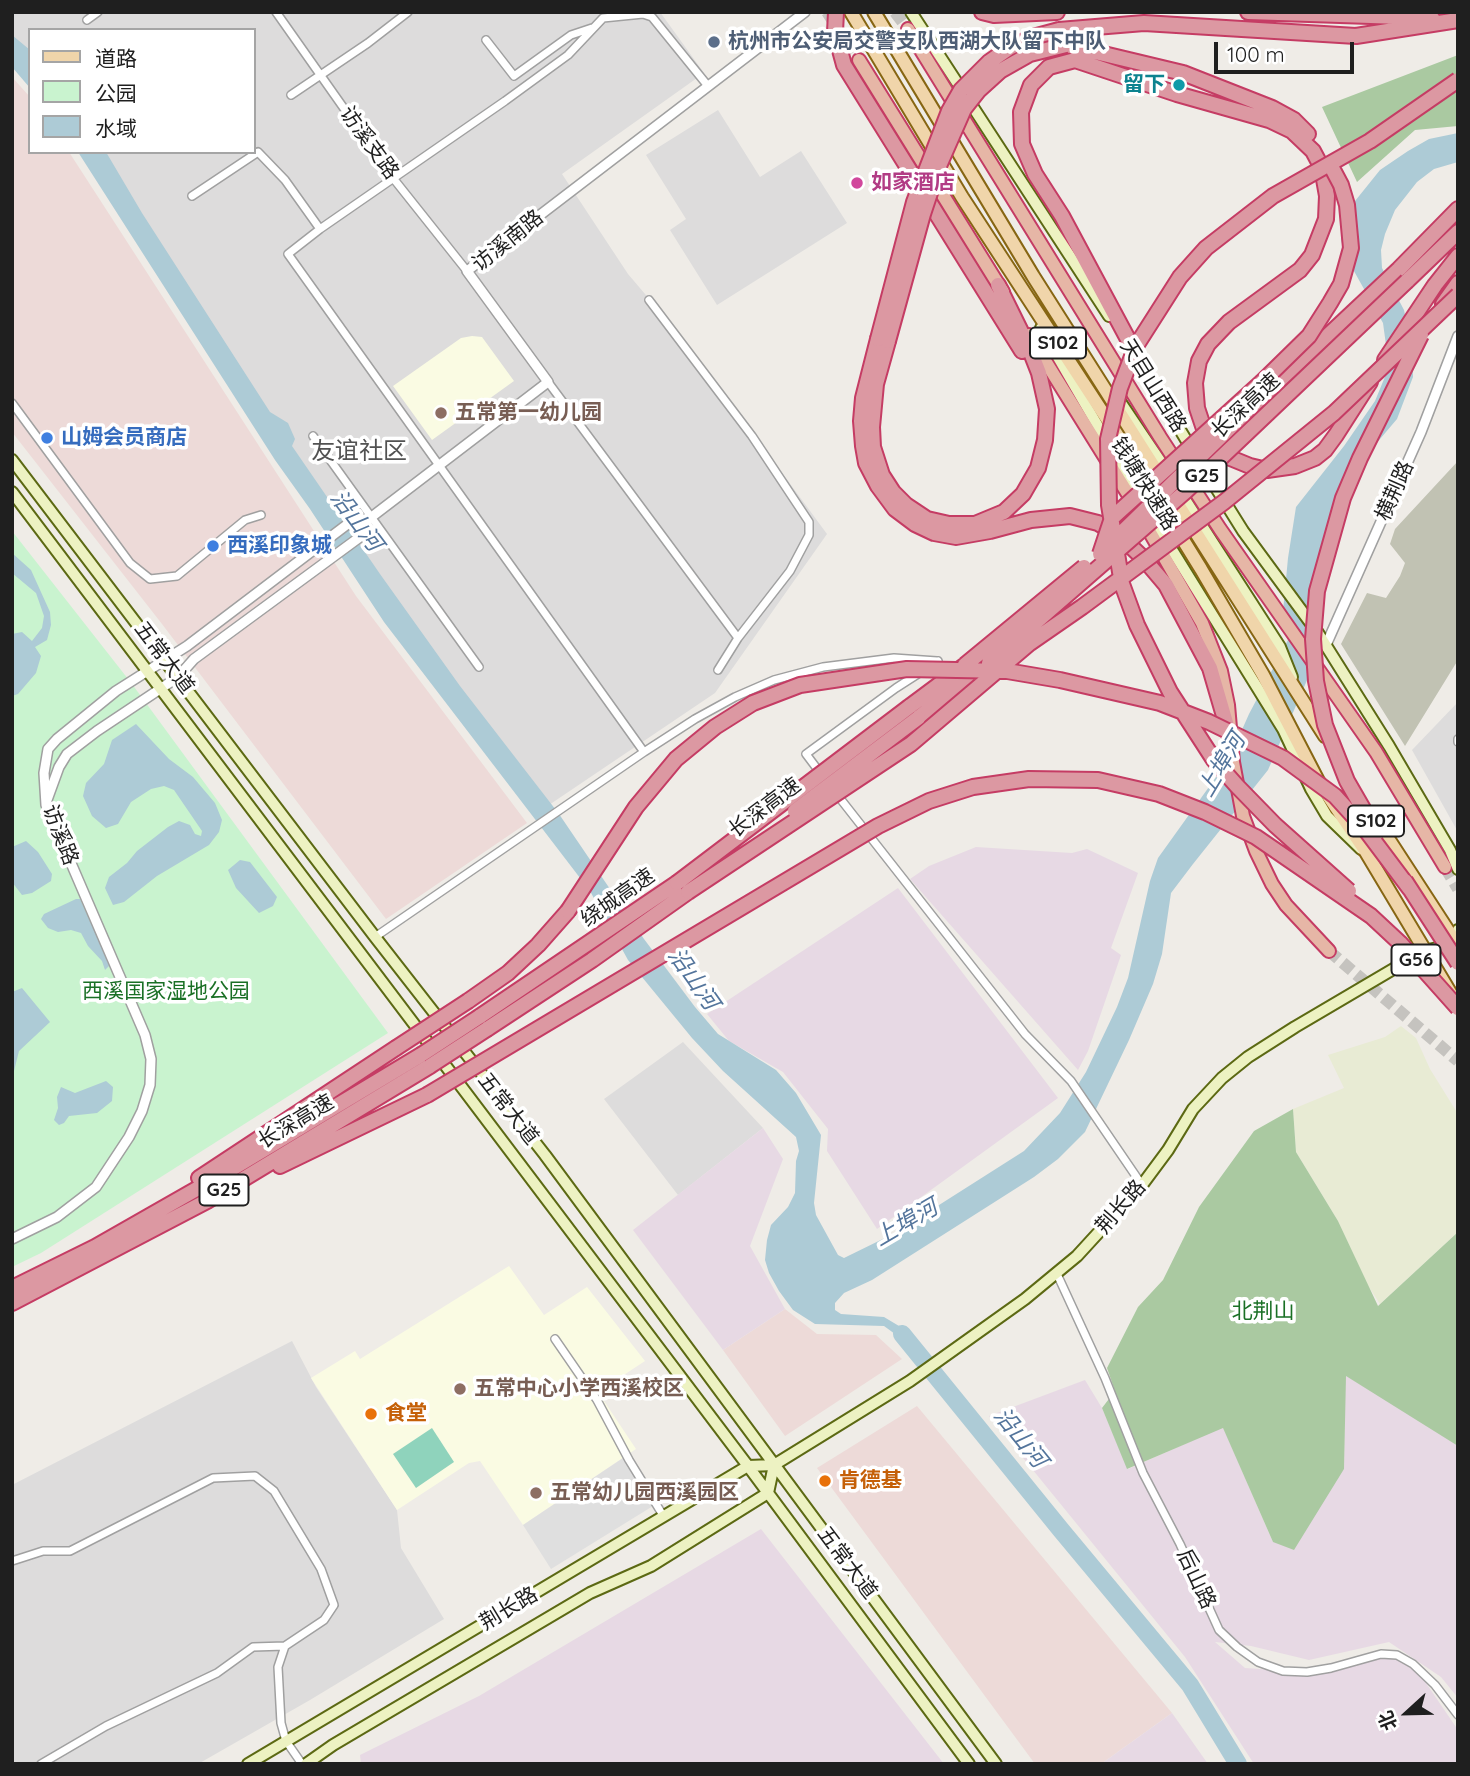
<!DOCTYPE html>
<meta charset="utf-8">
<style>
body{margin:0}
#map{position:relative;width:1470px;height:1776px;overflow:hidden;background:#efece7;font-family:Quicksand,"Noto Sans SC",sans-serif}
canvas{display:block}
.frame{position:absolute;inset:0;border:14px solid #1f1f1f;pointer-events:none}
.legend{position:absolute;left:28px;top:28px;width:228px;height:126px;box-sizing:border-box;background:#fff;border:2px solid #a5a5a5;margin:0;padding:9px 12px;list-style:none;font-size:21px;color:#1f1f1f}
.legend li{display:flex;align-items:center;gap:14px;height:35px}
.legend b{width:35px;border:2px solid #a5a5a5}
.north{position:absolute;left:1372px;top:1678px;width:70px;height:70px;-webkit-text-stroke:5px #fff;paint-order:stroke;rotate:248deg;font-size:19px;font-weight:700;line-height:28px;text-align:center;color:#1f1f1f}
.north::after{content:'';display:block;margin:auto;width:24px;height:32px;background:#1f1f1f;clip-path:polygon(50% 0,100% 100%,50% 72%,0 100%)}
.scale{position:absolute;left:1214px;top:42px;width:140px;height:32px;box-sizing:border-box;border:4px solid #1f1f1f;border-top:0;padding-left:9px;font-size:21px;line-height:24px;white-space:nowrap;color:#1f1f1f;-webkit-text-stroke:5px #fff;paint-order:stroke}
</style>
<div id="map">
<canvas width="1470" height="1776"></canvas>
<div class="frame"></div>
<ul class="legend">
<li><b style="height:9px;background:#f0d5aa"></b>道路</li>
<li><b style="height:19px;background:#c9f3cf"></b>公园</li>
<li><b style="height:19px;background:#adcbd6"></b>水域</li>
</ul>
<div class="north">北</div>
<div class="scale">100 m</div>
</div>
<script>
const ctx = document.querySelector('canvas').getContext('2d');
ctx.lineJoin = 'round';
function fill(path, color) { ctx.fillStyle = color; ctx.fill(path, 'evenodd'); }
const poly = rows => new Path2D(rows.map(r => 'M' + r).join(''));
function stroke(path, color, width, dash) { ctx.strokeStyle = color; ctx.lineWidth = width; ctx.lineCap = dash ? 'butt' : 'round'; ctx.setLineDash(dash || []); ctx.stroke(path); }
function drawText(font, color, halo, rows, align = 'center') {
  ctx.font = font + ' Quicksand,"Noto Sans SC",sans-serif'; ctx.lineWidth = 7; ctx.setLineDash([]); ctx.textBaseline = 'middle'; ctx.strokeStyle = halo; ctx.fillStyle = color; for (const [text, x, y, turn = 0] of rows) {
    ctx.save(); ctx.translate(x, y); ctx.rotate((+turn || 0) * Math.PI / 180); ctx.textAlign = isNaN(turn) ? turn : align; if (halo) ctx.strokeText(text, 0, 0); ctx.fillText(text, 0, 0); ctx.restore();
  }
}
fill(poly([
 [12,12,660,12,704,73,562,174,628,274,685,341,827,534,715,693,546,807,382,589,100,152,254,152,254,30,30,30,30,60,12,44],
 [718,110,760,177,801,151,847,223,717,305,670,230,686,219,646,155],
 [1458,702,1458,832,1412,750],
 [683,1042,763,1128,678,1195,604,1099],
 [292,1341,316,1387,397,1510,401,1548,444,1619,310,1700,198,1764,12,1764,12,1485]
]), '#dddcdc');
fill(poly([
 [12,77,30,97,30,152,69,152,356,596,527,823,386,919,162,624,12,432],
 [785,1309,817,1334,876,1335,902,1359,785,1436,723,1350],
 [917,1406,1172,1713,1101,1764,1035,1764,817,1468]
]), '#eddad8');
fill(poly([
 [976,847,1072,853,1087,849,1138,873,1111,948,1121,955,1088,1051,1078,1070,910,879,929,866],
 [898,888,1058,1098,877,1229,827,1151,828,1129,783,1072,729,1041,707,1014],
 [763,1128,783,1159,750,1246,785,1309,723,1350,633,1230],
 [1345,1375,1458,1443,1458,1698,1441,1677,1389,1642,1309,1660,1251,1646,1215,1642,1245,1668,1307,1672,1397,1655,1413,1664,1458,1730,1458,1764,1254,1764,1185,1657,989,1416,1085,1380,1102,1408,1128,1469,1223,1427,1273,1542,1344,1469],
 [761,1529,944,1764,361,1764,360,1755,479,1696],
 [1172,1713,1208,1764,1101,1764]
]), '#e7d9e4');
fill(poly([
 [472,336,482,337,514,381,432,440,393,386,461,338],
 [509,1266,544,1315,587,1287,645,1361,598,1392,636,1449,523,1525,480,1461,469,1463,397,1510,311,1378,355,1351,360,1359]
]), '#fafbe3');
fill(poly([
 [1458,461,1458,660,1405,746,1341,644,1367,593,1386,598,1400,576,1405,563,1390,544,1395,529]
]), '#c1c2b3');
fill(poly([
 [1401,1026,1416,1038,1430,1069,1458,1114,1458,1232,1380,1304,1367,1284,1338,1221,1296,1152,1293,1109,1344,1088,1328,1055,1385,1037]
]), '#e8ebd4');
fill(poly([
 [1458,55,1458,126,1415,130,1357,182,1322,107],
 [1293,1109,1296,1152,1338,1221,1378,1306,1458,1232,1458,1446,1346,1376,1344,1469,1294,1550,1273,1542,1223,1428,1127,1469,1102,1408,1115,1391,1107,1368,1138,1307,1163,1280,1199,1207,1254,1131]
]), '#aac9a1');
fill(poly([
 [12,531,132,684,388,1033,41,1253,12,1267]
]), '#c9f3cf');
fill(poly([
 [432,1428,454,1462,416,1488,393,1454]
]), '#8fd3bc');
fill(poly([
 [623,1458,653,1506,551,1569,523,1525]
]), '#dfdfdf');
fill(poly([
 [12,35,30,50,30,88,12,67],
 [1458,133,1458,162,1434,169,1417,182,1395,210,1385,234,1381,250,1382,268,1404,310,1412,347,1413,377,1397,419,1369,452,1347,504,1316,620,1308,678,1268,770,1193,864,1171,893,1162,954,1153,984,1129,1040,1085,1132,1058,1159,1034,1177,872,1280,844,1293,835,1303,835,1310,841,1314,884,1317,899,1326,922,1346,910,1354,895,1334,884,1326,815,1324,793,1310,779,1291,769,1273,765,1260,767,1240,771,1225,788,1207,795,1193,796,1161,799,1151,796,1137,723,1071,692,1038,628,960,590,891,384,622,310,509,275,460,78,152,106,152,142,213,270,412,288,423,295,439,292,446,380,574,460,686,559,814,644,939,695,1007,718,1034,776,1070,796,1093,821,1135,814,1203,816,1215,838,1255,844,1258,895,1233,1024,1151,1060,1113,1086,1072,1117,1007,1128,978,1150,881,1158,858,1229,759,1249,714,1288,640,1283,611,1288,558,1296,507,1344,446,1375,401,1389,367,1383,323,1345,255,1341,240,1342,224,1347,211,1380,170,1408,151,1429,139],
 [12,553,31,570,50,612,51,625,47,640,35,647,41,656,36,673,18,694,12,696,12,634,22,632,32,641,42,628,44,616,36,593,12,573],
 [136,724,169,759,193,777,215,803,222,820,219,832,209,845,157,876,124,902,113,905,105,888,109,877,127,863,137,851,168,827,179,821,190,825,195,834,201,836,202,831,174,790,164,786,151,789,131,802,118,824,106,828,92,816,83,796,86,783,104,764,112,740],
 [26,841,38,852,52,874,51,881,32,893,22,895,12,882,12,847],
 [240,860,250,862,277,897,273,906,259,913,236,888,228,870],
 [76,899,80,899,102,948,109,966,105,970,102,961,88,946,81,933,71,930,58,932,48,928,41,919,44,914],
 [22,988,50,1022,19,1051,12,1079,12,992],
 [106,1081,113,1087,112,1101,97,1113,69,1116,64,1123,59,1125,54,1120,58,1108,57,1097,61,1087,75,1093]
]), '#adcbd6');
stroke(poly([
 [902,1334,1061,1530,1190,1685,1238,1764]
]), '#adcbd6', 18);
stroke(poly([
 [827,12,859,60],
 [895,12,908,29],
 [1445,867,1458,889],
 [1329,951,1458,1061]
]), '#c5c3bf', 12, [12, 6]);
const minor = poly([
 [276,12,393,178,467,271],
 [87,20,98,12],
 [486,40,514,76,571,35,592,28],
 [291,95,368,43,408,12],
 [192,196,258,152,285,180,320,229],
 [649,300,752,436,809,522,809,535,790,571,738,638,718,670],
 [548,382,738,638],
 [12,403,130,563,150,579,177,576,245,520,261,515],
 [313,436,479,667],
 [1458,739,1458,742],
 [644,752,288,254,320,229,505,101,568,55,603,18,643,14,652,17,708,86],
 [821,774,806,754,896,688,938,661],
 [835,792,1025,1034,1071,1081,1142,1185],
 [375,937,644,752,695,719,735,697,774,680,823,667,894,658,937,661],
 [1057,1274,1105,1378,1143,1473,1180,1544,1219,1630,1237,1647,1258,1662,1283,1671,1307,1672,1331,1668,1381,1654,1397,1655,1413,1664,1435,1685,1458,1715],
 [555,1339,597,1400,629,1460,664,1517],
 [12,1561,43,1551,70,1551,213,1478,255,1476,274,1491,321,1569,334,1605,324,1620,285,1646,253,1647,217,1673,106,1726,41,1764],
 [285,1646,278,1667,281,1723,286,1741,302,1764]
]);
const tertiary = poly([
 [365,522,548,382,467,271,805,12],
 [1326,645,1421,432,1458,336],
 [47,800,59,767,67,754,97,731,178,677,194,659,364,534,365,522],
 [12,1239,57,1217,96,1187,129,1137,142,1111,150,1085,151,1059,145,1035,46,805,44,773,48,749,57,739,116,691,187,646,353,520,365,522]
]);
const secondary = poly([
 [911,12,1109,316],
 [1041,328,1135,490,1283,729,1311,789,1327,816,1361,849],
 [1150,380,1194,453],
 [1115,394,1169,474],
 [12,460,375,937,545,1155,996,1764],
 [1203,467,1243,531,1318,633,1389,746,1450,850,1458,869],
 [1179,490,1280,647,1292,677],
 [12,492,748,1466,969,1764],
 [248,1764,748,1466,774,1465,910,1381,1025,1299,1077,1256,1142,1185,1168,1150,1193,1109,1222,1078,1248,1057,1295,1027,1424,951,1455,944,1458,930],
 [306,1764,333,1745,590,1593,651,1566,768,1493,774,1465]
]);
const primary = poly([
 [851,12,962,197,1135,462,1201,569,1263,675,1318,781,1366,852,1451,994],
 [874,12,1033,276,1325,736],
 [1376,820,1458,946]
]);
const trunk = poly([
 [908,29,1160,437,1220,529,1376,752,1445,867],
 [859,60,1003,292],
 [1029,335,1128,494,1202,623,1221,671,1228,705,1233,762,1243,816,1256,851,1272,884,1286,905,1329,951]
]);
const motorway = poly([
 [836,12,835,32,844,65,1022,351],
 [982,12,994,15,1057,12],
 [1248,12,1432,18],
 [1059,30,1144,23,1356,36,1458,20],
 [1066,45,1183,73,1272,108,1294,120,1308,134],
 [1407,281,1458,232],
 [1443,304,1458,283],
 [878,339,863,398,861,421,863,446,866,463,878,486,895,509,915,524,934,533,956,537,990,531,1031,520,1070,516,1098,523,1121,537,1144,559,1166,585,1210,668,1231,740],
 [888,341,876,384,872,427,873,447,882,475,893,492,906,505,927,519,949,524,975,524,1004,512,1023,494,1038,468,1045,440,1047,409,1039,373,1030,350,998,285],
 [1385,360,1435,285,1458,256],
 [1152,384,1062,216,1035,174,1022,144,1021,112,1031,85,1049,67,1075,60,1177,94,1269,120,1292,131,1313,151,1322,168,1327,196,1326,219,1312,255,1300,270,1229,322,1208,344,1199,361,1195,383,1197,408,1203,426,1214,442,1228,457,1250,466,1267,470,1295,466,1315,458,1325,450,1336,435,1370,382],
 [1242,416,1399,269,1458,209],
 [909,707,964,666],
 [918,718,983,667],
 [468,1001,508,973,538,945,568,911],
 [479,1017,677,883],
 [487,1029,592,960,688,892],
 [280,1166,427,1095],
 [199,1178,396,1048],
 [12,1288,95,1247,230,1170,421,1055],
 [12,1303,207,1201,430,1066]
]);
stroke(minor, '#a0a0a0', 10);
stroke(tertiary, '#a0a0a0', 12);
stroke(secondary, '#5c6913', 14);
stroke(primary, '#876613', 16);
stroke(trunk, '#c53c64', 16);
stroke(motorway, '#c53c64', 18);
stroke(minor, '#fff', 7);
stroke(tertiary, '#fff', 9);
stroke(secondary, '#edf2c2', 10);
stroke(primary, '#f0d5aa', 12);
stroke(trunk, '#e6b6a6', 12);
stroke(motorway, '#dc98a2', 14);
const motorwayBridge = poly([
 [878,339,914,202,949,111,961,90,989,62,1009,48,1033,37,1059,30],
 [888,341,923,214,939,166,964,109,979,90,1000,71,1030,54,1066,45],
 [1110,544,1242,416],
 [1100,554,1112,518,1262,382,1309,336,1330,303,1341,284,1351,248,1347,205,1341,185,1332,168],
 [989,663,1186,491,1407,281],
 [965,665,1084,567],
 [795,811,918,718],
 [1377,833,1347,781,1325,725,1316,681,1313,639,1317,591,1343,498,1360,458,1421,335],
 [1405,881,1458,963],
 [677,883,909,707],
 [1349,891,1275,825,1237,786,1214,760,1170,692,1137,625,1122,584,1109,505,1108,439,1120,388,1136,346,1180,277,1206,248,1273,196,1370,141,1458,80],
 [688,892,911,744,1030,643,1082,607,1224,502,1334,413,1458,295],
 [568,911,636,807,676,759,715,727,753,703,800,685,907,669,1007,671,1060,680,1160,703,1209,722,1283,758,1335,796,1365,829,1410,889],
 [396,1048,468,1001],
 [421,1055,479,1017],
 [430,1066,487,1029],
 [427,1095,878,826,929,801,973,787,1029,779,1098,780,1159,794,1205,812,1256,837,1371,916,1400,943,1458,1008]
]);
stroke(motorwayBridge, '#c53c64', 18, []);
stroke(motorwayBridge, '#dc98a2', 14);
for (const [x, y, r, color] of [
 [714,42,7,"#5c6f8a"],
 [1179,85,7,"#0f9aa8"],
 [857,183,7,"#d1479c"],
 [441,413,7,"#8d6e63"],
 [47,438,7,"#3f7fe0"],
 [213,546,7,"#3f7fe0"],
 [460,1389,7,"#8d6e63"],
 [371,1414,7,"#e8710a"],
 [825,1481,7,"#e8710a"],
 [536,1493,7,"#8d6e63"]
]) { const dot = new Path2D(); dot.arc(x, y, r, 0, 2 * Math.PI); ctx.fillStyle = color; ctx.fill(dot); stroke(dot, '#fff', 2.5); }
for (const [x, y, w] of [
 [1058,343,56],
 [1202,476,49],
 [1376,821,56],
 [1416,960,49],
 [224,1190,49]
]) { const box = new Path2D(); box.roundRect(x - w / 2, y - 15.5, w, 31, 5); ctx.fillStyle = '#fff'; ctx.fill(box); stroke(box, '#1f1f1f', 2); }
drawText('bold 19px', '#1f1f1f', null, [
 ["S102",1058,343],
 ["G25",1202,476],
 ["S102",1376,821],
 ["G56",1416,960],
 ["G25",224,1190]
]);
drawText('bold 21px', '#4e5e75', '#fff', [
 ["杭州市公安局交警支队西湖大队留下中队",728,42]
], 'left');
drawText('bold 21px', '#0d838f', '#fff', [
 ["留下",1165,85]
], 'right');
drawText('21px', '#1f1f1f', '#fff', [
 ["访溪支路",369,143,54],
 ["访溪南路",508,241,-39],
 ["天目山西路",1153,386,58],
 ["长深高速",1246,406,-43],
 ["钱塘快速路",1144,484,58],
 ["横荆路",1395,491,-66],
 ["五常大道",164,658,53],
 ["长深高速",765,808,-37],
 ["访溪路",60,835,69],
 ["绕城高速",618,898,-35],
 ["五常大道",508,1109,52],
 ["长深高速",296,1122,-31],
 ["荆长路",1121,1207,-49],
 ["五常大道",847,1563,53],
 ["后山路",1196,1579,65],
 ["荆长路",509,1609,-31]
]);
drawText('bold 21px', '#b23c85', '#fff', [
 ["如家酒店",871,183]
], 'left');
drawText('bold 21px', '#785e54', '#fff', [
 ["五常第一幼儿园",455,413],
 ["五常中心小学西溪校区",474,1389],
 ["五常幼儿园西溪园区",550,1493]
], 'left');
drawText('bold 21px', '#366cbe', '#fff', [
 ["山姆会员商店",61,438],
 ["西溪印象城",227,546]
], 'left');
drawText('21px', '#1a7025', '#fff', [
 ["西溪国家湿地公园",166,992],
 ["北荆山",1263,1312]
]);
drawText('bold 21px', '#c56008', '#fff', [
 ["食堂",385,1414],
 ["肯德基",839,1481]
], 'left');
drawText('italic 23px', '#54759c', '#fff', [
 ["沿山河",356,521,53],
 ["上埠河",1222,765,-59],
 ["沿山河",693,979,55],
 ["上埠河",906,1223,-30],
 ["沿山河",1020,1438,51]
]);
drawText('24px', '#525252', '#fff', [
 ["友谊社区",359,452]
]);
</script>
